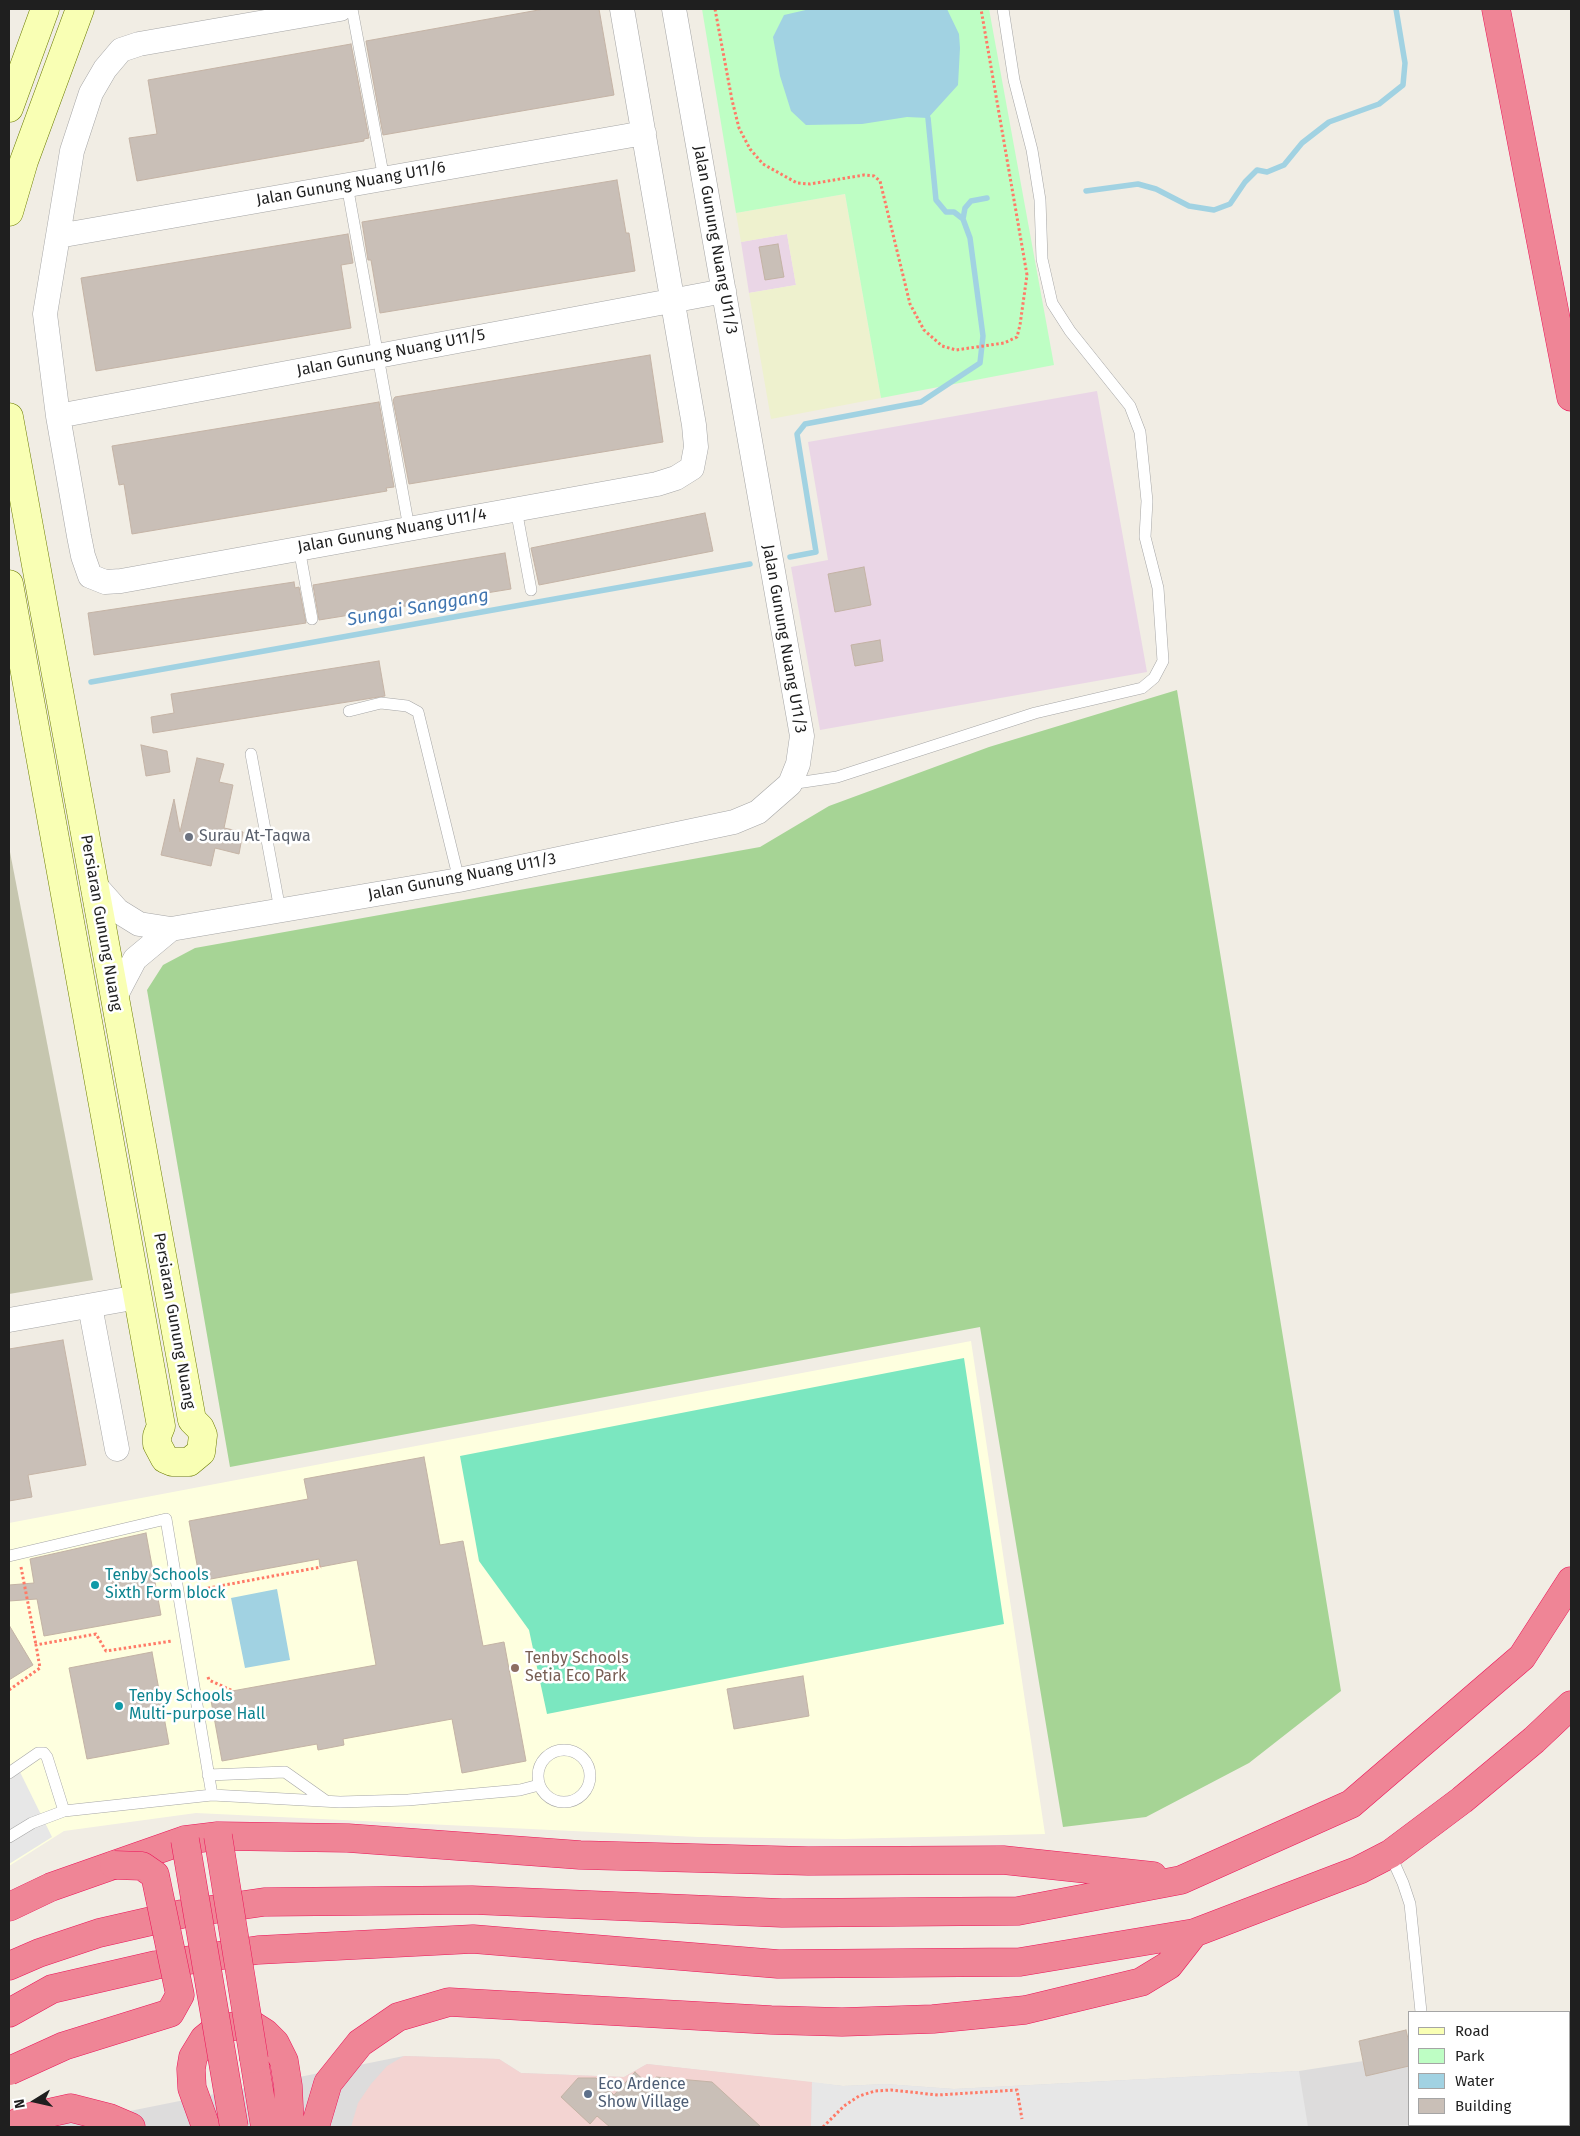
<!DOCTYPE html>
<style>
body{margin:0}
#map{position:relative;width:1580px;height:2136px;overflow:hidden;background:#f1ede4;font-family:"Fira Sans",sans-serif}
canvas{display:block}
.frame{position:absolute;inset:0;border:10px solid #1f1f1f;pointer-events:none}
.legend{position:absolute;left:1408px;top:2011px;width:162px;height:115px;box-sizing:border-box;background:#fff;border:1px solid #a5a5a5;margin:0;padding:6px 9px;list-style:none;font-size:15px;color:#1f1f1f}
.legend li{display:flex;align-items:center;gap:10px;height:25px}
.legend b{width:25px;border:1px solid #a5a5a5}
.north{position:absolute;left:10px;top:2076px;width:50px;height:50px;-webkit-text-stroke:4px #fff;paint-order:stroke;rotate:260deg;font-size:14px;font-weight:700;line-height:20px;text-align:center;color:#1f1f1f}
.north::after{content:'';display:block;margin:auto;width:18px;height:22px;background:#1f1f1f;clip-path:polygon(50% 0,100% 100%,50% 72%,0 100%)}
</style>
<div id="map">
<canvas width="1580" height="2136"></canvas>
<div class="frame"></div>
<ul class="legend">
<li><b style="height:6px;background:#f9ffb4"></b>Road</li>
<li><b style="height:14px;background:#befec4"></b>Park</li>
<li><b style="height:14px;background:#a1d2e2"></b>Water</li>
<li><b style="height:14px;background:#c9bfb7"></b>Building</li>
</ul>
<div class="north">N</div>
</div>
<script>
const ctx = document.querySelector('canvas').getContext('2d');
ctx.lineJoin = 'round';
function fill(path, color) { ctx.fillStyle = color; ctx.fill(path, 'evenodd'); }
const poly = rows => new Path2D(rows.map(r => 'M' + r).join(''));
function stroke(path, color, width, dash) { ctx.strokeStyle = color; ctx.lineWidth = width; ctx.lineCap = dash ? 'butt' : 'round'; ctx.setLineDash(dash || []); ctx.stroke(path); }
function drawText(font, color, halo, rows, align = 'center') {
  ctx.font = font + ' "Fira Sans",sans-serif'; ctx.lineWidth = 5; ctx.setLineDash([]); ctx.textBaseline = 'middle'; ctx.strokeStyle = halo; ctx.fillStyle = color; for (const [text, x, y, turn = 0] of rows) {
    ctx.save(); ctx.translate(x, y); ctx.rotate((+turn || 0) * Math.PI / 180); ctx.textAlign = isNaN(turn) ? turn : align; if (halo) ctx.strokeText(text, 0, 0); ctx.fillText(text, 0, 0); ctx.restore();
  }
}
fill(poly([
 [1569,2029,1571,2029,1571,2127,50,2127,404,2056,499,2059,521,2073,624,2077,647,2064,843,2086,885,2084,954,2089,1299,2071,1409,2054,1409,2125,1569,2125]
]), '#dddcdc');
fill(poly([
 [404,2056,499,2059,521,2073,624,2077,647,2064,812,2082,811,2127,351,2127,358,2103,371,2084,387,2066]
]), '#f3d4d2');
fill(poly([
 [787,234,796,285,749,293,741,242],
 [1097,391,1147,672,820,730,791,567,828,560,808,442]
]), '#ead6e6');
fill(poly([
 [971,1341,1045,1834,844,1839,698,1837,196,1813,64,1831,9,1866,9,1523]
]), '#feffdf');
fill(poly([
 [9,847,93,1280,9,1294]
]), '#c6c6af');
fill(poly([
 [845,194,881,398,771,419,749,293,796,285,787,234,741,242,736,213]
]), '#eef1ce');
fill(poly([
 [1177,690,1341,1691,1249,1763,1146,1817,1063,1827,980,1327,230,1467,147,990,163,965,195,948,760,847,829,806,989,747]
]), '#a6d495');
fill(poly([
 [702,9,989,9,1054,365,881,398,845,194,736,213]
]), '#befec4');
fill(poly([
 [964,1358,1004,1624,547,1714,529,1630,479,1561,460,1456]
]), '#7be7c0');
fill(poly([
 [20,1772,52,1837,9,1864,9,1779],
 [1299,2071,1308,2127,811,2127,812,2082,843,2086,885,2084,954,2089]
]), '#e7e7e7');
fill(poly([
 [810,9,947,9,959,34,960,48,958,85,928,118,907,117,862,124,806,125,791,111,780,76,773,37,784,15],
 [277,1589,290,1660,245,1668,231,1598]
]), '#a1d2e2');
stroke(poly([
 [928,118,936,200,946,212,954,212,963,219],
 [1086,191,1138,184,1156,189,1189,206,1214,210,1230,204,1245,182,1257,170,1267,172,1284,165,1302,143,1329,122,1379,104,1403,85,1405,63,1396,9],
 [790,557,816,552,797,434,805,424,921,402,980,363,983,336,970,238,963,219,965,208,971,201,987,198],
 [91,682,750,564]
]), '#a1d2e2', 5.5);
const building = poly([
 [544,9,599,9,614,95,383,135,366,41,544,9],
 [351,44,369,138,364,139,364,141,137,181,129,138,157,134,148,80,351,44],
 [617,180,626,233,629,233,635,271,380,313,371,260,368,260,362,222,617,180],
 [348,234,353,263,341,265,351,328,96,371,81,278,348,234],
 [778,244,784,277,765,280,759,247,778,244],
 [650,355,663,442,409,484,393,400,395,397,650,355],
 [379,402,394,487,386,488,387,491,132,534,124,484,119,485,112,446,379,402],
 [705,513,713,551,539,585,531,548,705,513],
 [505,553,511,589,319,620,313,585,505,553],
 [864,567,871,605,835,612,828,574,864,567],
 [294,582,295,588,299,587,306,623,94,655,88,613,294,582],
 [880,640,883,661,855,666,851,645,880,640],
 [379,661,385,696,153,733,151,717,174,713,171,694,379,661],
 [141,745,167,751,170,772,146,776,141,745],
 [197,758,224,764,219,782,233,785,224,828,243,832,239,854,215,848,211,866,161,855,174,799,180,832,197,758],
 [63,1340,86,1465,28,1475,32,1497,9,1501,9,1349,63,1340],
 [424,1457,440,1545,463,1541,483,1646,504,1642,526,1761,462,1773,452,1719,343,1739,344,1745,318,1750,317,1744,222,1761,210,1695,376,1665,357,1560,320,1567,319,1559,200,1581,189,1521,308,1499,304,1479,424,1457],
 [146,1533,161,1615,44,1636,37,1599,9,1601,9,1585,34,1583,30,1559,146,1533],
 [9,1625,33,1665,9,1680,9,1625],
 [152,1652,169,1744,87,1759,69,1668,152,1652],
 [803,1676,809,1716,734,1729,727,1689,803,1676],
 [1406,2030,1409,2043,1409,2066,1366,2076,1359,2041,1406,2030],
 [635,2072,649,2085,656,2077,712,2082,761,2127,610,2127,597,2116,590,2124,561,2097,578,2078,596,2078,614,2095,635,2072]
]);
fill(building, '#c9bfb7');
stroke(building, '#c4b3a5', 1);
const lane = poly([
 [352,9,384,179],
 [347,185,409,528],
 [516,509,531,590],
 [299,548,312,619],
 [349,711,381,703,407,706,418,712,459,880],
 [251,754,280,910],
 [790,784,837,777,1035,713,1142,688,1154,678,1163,661,1158,588,1145,537,1147,501,1140,432,1130,406,1070,331,1052,303,1042,259,1040,200,1032,150,1014,80,1003,9],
 [9,1556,166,1519,212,1795],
 '538 1776a26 26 0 1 1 52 0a26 26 0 1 1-52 0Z',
 [9,1773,38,1753,44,1753,47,1757,64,1811],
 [208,1775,285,1772,326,1801],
 [9,1837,32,1823,64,1811,212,1795,340,1802,408,1800,520,1790,539,1785],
 [1390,1854,1403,1883,1410,1904,1421,2012]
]);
const street = poly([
 [340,9,139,44,121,50,105,69,91,93,72,151,45,314,58,416,79,536,83,556,90,576,105,582,121,581,657,484,676,478,692,468,696,447,694,425,622,9],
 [58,236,644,133],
 [58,416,724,291],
 [94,884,118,911,139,924,171,929,459,880,734,822,758,812,790,784,798,764,802,736,674,9],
 [115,997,135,959,171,929],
 [90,1306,117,1449],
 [9,1320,138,1297]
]);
const secondary = poly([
 [9,108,45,9],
 [9,212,24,161,80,9],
 [9,417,192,1420,200,1428,203,1435,201,1452,189,1462,172,1462,165,1459,157,1444,157,1436,161,1426,9,584]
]);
const highway = poly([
 [1496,9,1571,397],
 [9,1907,51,1887,185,1840,218,1836,348,1838,580,1855,808,1861,1003,1860,1153,1876],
 [9,1966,39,1953,99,1933,182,1914,264,1902,472,1900,782,1913,1018,1911,1181,1880,1351,1804,1522,1657,1571,1581],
 [9,2013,52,1989,156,1965,258,1950,473,1939,778,1964,1020,1962,1194,1933,1359,1870,1390,1854,1462,1800,1534,1740,1571,1705],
 [254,2059,265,2127],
 [9,2127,26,2118,71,2108,110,2118,131,2127],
 [206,2127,192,2088,191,2069,193,2057,204,2039,215,2030,240,2025,254,2026,265,2033,275,2043,284,2061,288,2086,290,2127],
 [315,2127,328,2083,360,2043,398,2017,449,2002,771,2020,842,2022,933,2019,1025,2010,1141,1982,1169,1965,1194,1933]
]);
stroke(lane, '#a6a6a6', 12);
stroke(street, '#a6a6a6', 25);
stroke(secondary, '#6b7c00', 29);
stroke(highway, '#eb1559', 29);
stroke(poly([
 [715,9,732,100,739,128,750,149,763,164,797,183,810,184,864,175,874,176,880,181,910,304,924,330,942,346,956,350,1004,343,1017,337,1020,325,1027,275,981,9],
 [21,1567,36,1645],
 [193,1591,321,1567],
 [208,1677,209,1680,233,1691],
 [9,1690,40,1668,36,1645,96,1634,106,1651,172,1641],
 [823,2127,844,2106,859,2096,875,2091,891,2090,938,2095,1017,2090,1022,2119]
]), '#ff7a67', 3, [2.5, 2.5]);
stroke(lane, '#fff', 11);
stroke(street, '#fff', 24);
stroke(secondary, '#f9ffb4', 28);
stroke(highway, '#ef8596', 28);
const highwayBridge = poly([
 [218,1836,254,2059],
 [185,1840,234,2127],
 [9,2071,64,2046,170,2013,180,1995,155,1875,142,1866,114,1865]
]);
stroke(highwayBridge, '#eb1559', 29, []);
stroke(highwayBridge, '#ef8596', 28);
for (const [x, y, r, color] of [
 [189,837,5,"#6b7280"],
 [95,1585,5,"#0f9aa8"],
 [515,1668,5,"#8d6e63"],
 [119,1706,5,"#0f9aa8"],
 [588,2094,5,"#5c6f8a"]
]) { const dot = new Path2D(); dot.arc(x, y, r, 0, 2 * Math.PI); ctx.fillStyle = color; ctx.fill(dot); stroke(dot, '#fff', 2); }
drawText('16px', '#1f1f1f', '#fff', [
 ["Jalan Gunung Nuang U11/6",351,184,-10],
 ["Jalan Gunung Nuang U11/3",715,240,80],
 ["Jalan Gunung Nuang U11/5",391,353,-11],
 ["Jalan Gunung Nuang U11/4",392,531,-10],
 ["Jalan Gunung Nuang U11/3",784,639,80],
 ["Jalan Gunung Nuang U11/3",462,877,-11],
 ["Persiaran Gunung Nuang",101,923,80],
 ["Persiaran Gunung Nuang",174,1321,80]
]);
drawText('16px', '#5b616d', '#fff', [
 ["Surau At-Taqwa",199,837]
], 'left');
drawText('16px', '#0d838f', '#fff', [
 ["Tenby Schools",105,1576],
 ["Sixth Form block",105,1594],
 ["Tenby Schools",129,1697],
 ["Multi-purpose Hall",129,1715]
], 'left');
drawText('16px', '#785e54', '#fff', [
 ["Tenby Schools",525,1659],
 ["Setia Eco Park",525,1677]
], 'left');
drawText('16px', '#4e5e75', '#fff', [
 ["Eco Ardence",598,2085],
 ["Show Village",598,2103]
], 'left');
drawText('italic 18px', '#4075b0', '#fff', [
 ["Sungai Sanggang",418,608,-10]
]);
</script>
